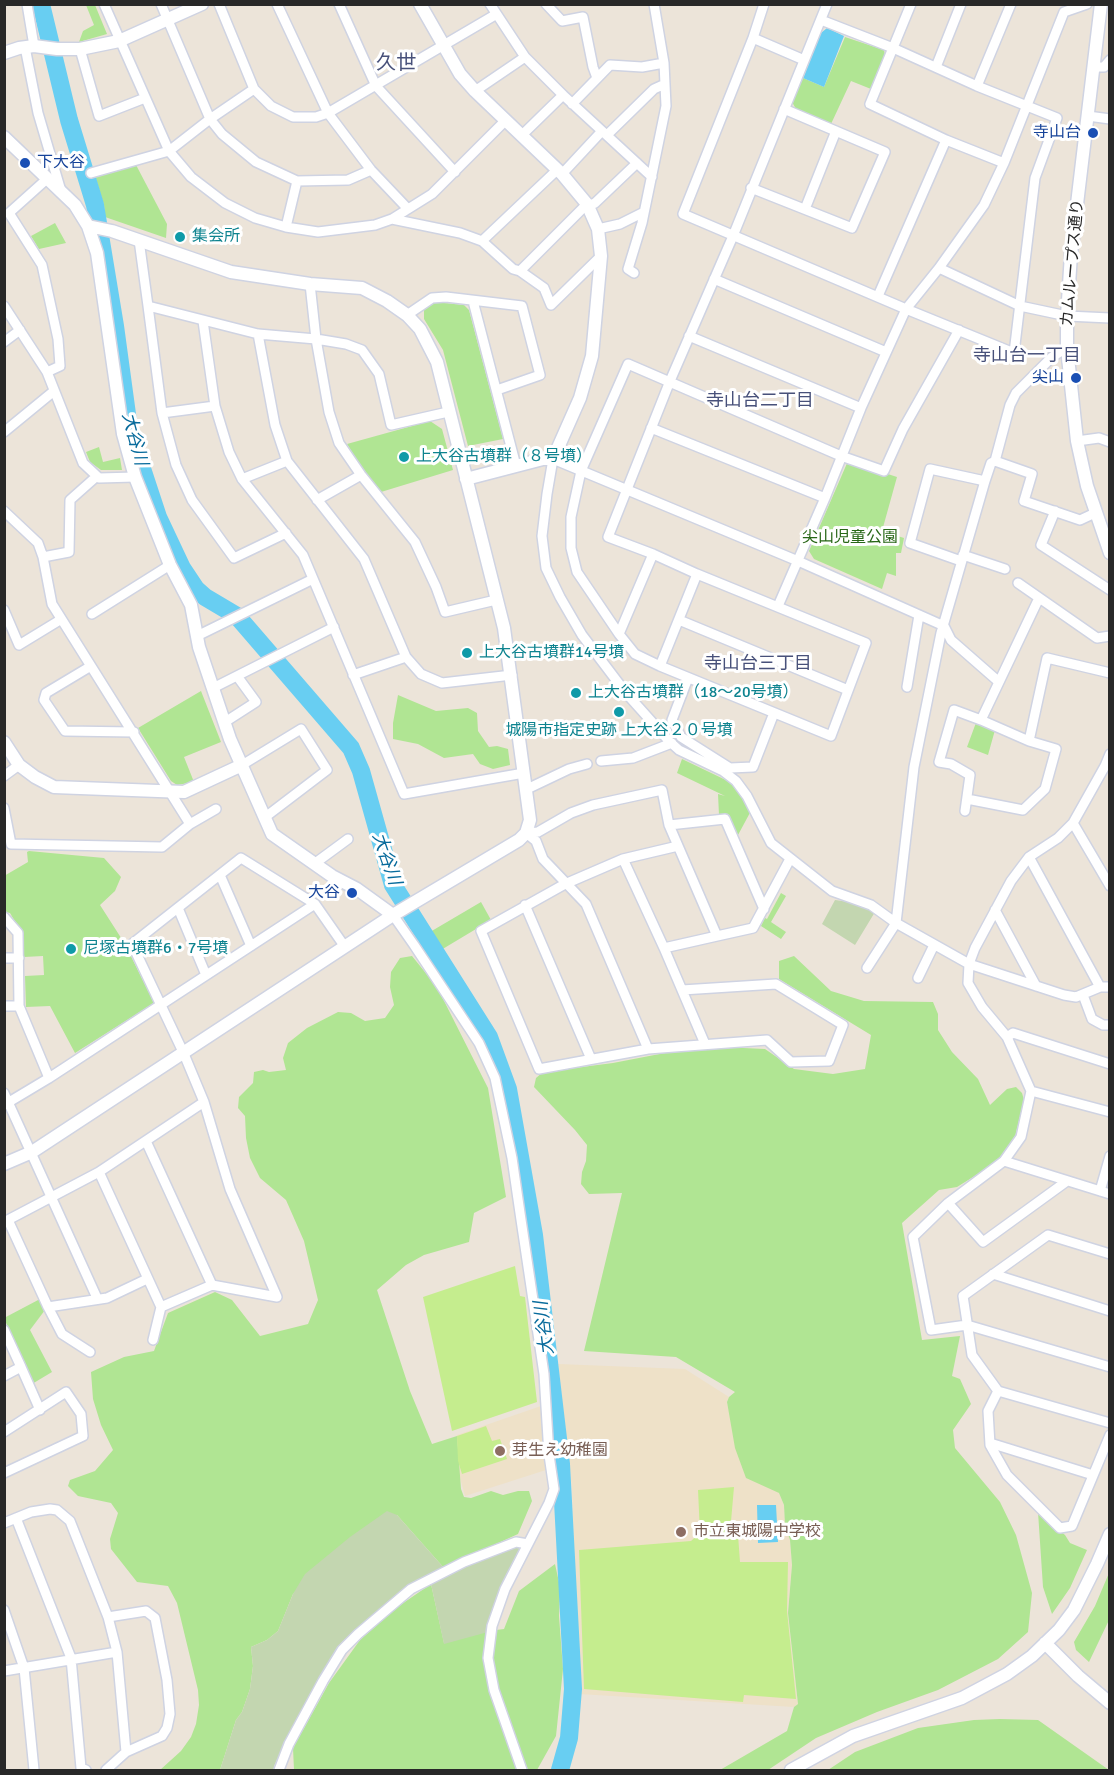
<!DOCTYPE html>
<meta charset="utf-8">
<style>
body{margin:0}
#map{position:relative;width:1114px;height:1775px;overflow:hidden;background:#ece4d9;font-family:Signika,sans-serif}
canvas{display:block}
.frame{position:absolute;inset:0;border:6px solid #282828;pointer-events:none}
</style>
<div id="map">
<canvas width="1114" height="1775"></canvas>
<div class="frame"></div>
</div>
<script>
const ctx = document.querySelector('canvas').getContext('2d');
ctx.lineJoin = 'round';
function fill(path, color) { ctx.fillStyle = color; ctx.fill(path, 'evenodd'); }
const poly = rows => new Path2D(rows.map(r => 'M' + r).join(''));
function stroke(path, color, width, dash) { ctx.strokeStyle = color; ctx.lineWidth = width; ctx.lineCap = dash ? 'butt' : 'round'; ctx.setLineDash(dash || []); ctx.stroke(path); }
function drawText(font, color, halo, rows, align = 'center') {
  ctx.font = font + ' Signika,"Noto Sans JP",sans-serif'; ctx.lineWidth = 6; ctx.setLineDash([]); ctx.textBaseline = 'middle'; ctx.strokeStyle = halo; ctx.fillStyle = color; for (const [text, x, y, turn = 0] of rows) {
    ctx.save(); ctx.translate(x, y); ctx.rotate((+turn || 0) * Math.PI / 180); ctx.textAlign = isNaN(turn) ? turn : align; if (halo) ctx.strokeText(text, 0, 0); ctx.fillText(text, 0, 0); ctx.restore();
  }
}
fill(poly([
 [558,1364,685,1369,729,1397,727,1402,730,1417,779,1493,784,1505,785,1524,790,1540,792,1565,788,1613,798,1704,794,1707,579,1694,572,1488],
 [541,1406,546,1470,465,1496,456,1463,455,1439,457,1435]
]), '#eee1c8');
fill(poly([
 [86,5,95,5,107,34,79,42,83,31,94,25],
 [845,37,884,50,885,55,871,89,851,81,831,124,796,109,792,102,803,78,824,87],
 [135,163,167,224,166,238,105,217,104,205,95,176],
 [55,223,66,243,39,249,31,236],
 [435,302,464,305,469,310,503,439,468,446,443,350,424,319,424,308],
 [430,421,442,429,453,470,381,492,361,467,347,444],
 [99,447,103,462,120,458,122,470,101,470,90,462,86,452],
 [848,461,897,477,882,531,904,538,901,553,896,553,896,576,887,573,882,589,814,559,809,551],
 [201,691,221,742,184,757,194,782,177,785,171,781,138,728],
 [398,695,436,711,468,708,477,713,478,731,489,747,497,746,508,749,510,765,493,769,480,764,473,754,444,758,418,744,393,739,393,723],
 [977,720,995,730,988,755,967,747],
 [682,759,730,782,740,790,752,809,738,835,728,815,719,815,718,794,725,796,677,773],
 [29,851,104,858,121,877,115,891,100,905,125,944,154,1003,75,1053,50,1006,26,1007,25,976,44,975,43,956,24,957,21,932,10,913,5,912,4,876,28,862,27,852],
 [781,893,786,896,771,922,786,932,781,939,761,926,765,918,767,919],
 [481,902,491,920,441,950,430,932],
 [412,956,437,987,488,1088,506,1197,474,1213,469,1242,424,1255,406,1265,377,1290,410,1391,432,1444,457,1436,461,1489,464,1497,471,1498,491,1491,503,1495,518,1491,529,1491,532,1501,518,1534,444,1568,397,1515,293,1594,278,1631,267,1640,251,1647,253,1666,250,1689,242,1712,236,1720,220,1770,160,1770,181,1751,191,1737,196,1724,199,1705,198,1690,177,1603,168,1586,137,1582,111,1549,110,1539,118,1513,111,1503,78,1496,68,1486,70,1480,95,1471,113,1450,101,1425,93,1399,91,1372,124,1357,154,1351,168,1313,215,1292,232,1300,260,1336,308,1324,318,1300,304,1241,286,1200,260,1178,250,1158,246,1138,245,1116,238,1108,239,1097,253,1083,254,1072,263,1070,269,1072,286,1070,283,1058,288,1043,307,1028,338,1012,351,1013,365,1021,385,1018,394,1005,390,987,391,972,400,958],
 [794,956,831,991,864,1001,933,1002,938,1014,938,1030,952,1052,978,1079,990,1105,1007,1089,1016,1087,1022,1093,1024,1100,1014,1141,994,1164,957,1187,939,1190,902,1223,922,1340,960,1336,952,1376,960,1379,971,1404,953,1430,955,1448,1000,1502,1016,1535,1032,1593,1028,1632,998,1659,938,1690,877,1712,816,1738,768,1770,720,1770,787,1731,794,1707,798,1704,788,1613,792,1565,790,1540,785,1525,784,1505,779,1493,746,1478,735,1448,727,1402,729,1397,735,1392,676,1357,584,1351,622,1193,589,1194,581,1184,582,1172,586,1161,587,1145,575,1130,534,1087,536,1078,543,1072,613,1063,701,1046,765,1049,794,1069,833,1074,865,1069,871,1035,779,979,779,961],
 [40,1299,45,1310,30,1330,52,1372,32,1384,4,1318],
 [1038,1512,1065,1535,1070,1543,1087,1550,1070,1588,1052,1614,1043,1587],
 [555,1564,560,1587,559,1616,563,1669,556,1736,537,1770,294,1770,293,1748,329,1683,360,1640,396,1608,431,1584,444,1643,481,1632,504,1629,519,1591],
 [1109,1573,1109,1620,1089,1662,1076,1650,1074,1642,1095,1606],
 [1000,1719,1038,1720,1109,1770,828,1770,855,1752,918,1728,974,1720]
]), '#b0e593');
fill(poly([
 [835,900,849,902,875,912,855,945,822,924],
 [387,1511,397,1515,444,1568,408,1586,341,1643,317,1682,274,1766,274,1770,220,1770,236,1720,242,1712,250,1689,253,1666,251,1647,267,1640,278,1631,293,1594,305,1574,350,1537],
 [518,1547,520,1549,505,1577,493,1608,488,1632,444,1644,431,1584,468,1563]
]), '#c3d6b0');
fill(poly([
 [515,1266,520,1296,525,1297,537,1402,452,1431,423,1297],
 [486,1426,492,1441,500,1439,507,1459,462,1474,458,1461,457,1436],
 [734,1487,730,1533,738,1535,740,1562,788,1562,787,1611,796,1699,744,1695,743,1702,584,1689,579,1550,691,1541,700,1533,698,1490]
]), '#c5ed8e');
fill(poly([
 [827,28,844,36,824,87,803,78,821,33],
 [757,1505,776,1505,778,1542,758,1543]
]), '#68cef2');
stroke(poly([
 [41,4,69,120,95,205,115,326,129,429,158,517,182,568,196,589,205,597,237,616,351,748,361,771,393,885,489,1037,508,1089,534,1235,561,1464,573,1689,569,1738,560,1770]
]), '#68cef2', 18);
const street = poly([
 [27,4,34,46],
 [104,4,169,151,191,177,225,203,255,218,286,227,318,232,375,225,392,219,432,194,505,121],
 [161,4,210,119,222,134,256,162,297,181,348,180,371,170],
 [219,4,254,89,271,106,293,117,316,117,328,113,495,15],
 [277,4,328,113,371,170,408,209],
 [339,4,376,86,455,172],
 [490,4,525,57,563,95,652,177],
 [546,4,562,21,583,17,593,67,597,78],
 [911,4,870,104,946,140,1004,163],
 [753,38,764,4],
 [25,47,38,113,61,191],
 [80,49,99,116,145,98],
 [804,60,753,38,683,214,906,309,1014,353,1035,178,1057,118,977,86,893,48,821,20],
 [936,67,961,4],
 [1093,67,1104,67,1110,60],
 [977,86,1011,4],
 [475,91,525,57],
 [572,104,610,65,642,67,664,63],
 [1088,116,1110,119],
 [607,135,654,89,665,84],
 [521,136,563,95],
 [91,173,169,151,210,119,254,89],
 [562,174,602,131],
 [751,188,852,228,885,152,784,109],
 [588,206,595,203,637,163],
 [805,209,836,131],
 [392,219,460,233,482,241,513,269,520,271,587,204],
 [286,227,297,181],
 [598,229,620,224,644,212],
 [139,240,148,306,258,334,316,339,346,344,362,350,379,374,391,425,448,412],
 [482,241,557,170],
 [939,268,1020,306,1067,316,1110,318],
 [520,271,544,288,551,305,601,256],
 [634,273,628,269,642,223,666,106,664,63,654,4],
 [714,279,886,352],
 [310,284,316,339,329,412,339,443,361,475,415,542,436,587,445,612,496,600],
 [878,296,946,140],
 [473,301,516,466],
 [4,306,47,372,83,463,99,478,135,477],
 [148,306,162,413,176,465,192,500,234,558,286,533],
 [407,315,432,298,446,297,522,306,540,375,497,390],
 [203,321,215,406,229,452,242,479,303,555,404,794,524,773],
 [258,334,275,425,287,461,364,559,406,657,421,674,442,683,512,675],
 [689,336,861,408],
 [4,342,20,330],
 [47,372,60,366,58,339,42,265,9,213,48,178],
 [162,413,215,406],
 [651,428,825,498],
 [4,432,54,391],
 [1077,441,1099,438,1110,442],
 [995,461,1032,474,1024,501,1080,520,1095,513],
 [242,479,287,461],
 [317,500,361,475],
 [4,511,38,543,43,557,52,604,190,824,162,847,11,844,4,808],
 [1055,511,1041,545,1110,590],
 [653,554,619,634,635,654,660,666,831,736,866,643,697,574,653,554,608,537,670,381,733,236,827,4],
 [963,555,1005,569],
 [43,557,69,552,70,500,97,476],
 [961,561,910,543,930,469,985,481],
 [1018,583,1097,638,1110,636],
 [1039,598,981,720,1029,741,1047,658,1110,673],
 [778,606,825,498,861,408,906,309,939,268,984,205,1004,163,1064,12,1087,4],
 [4,610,19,645,60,620],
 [92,614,170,565],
 [679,620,848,690],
 [619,634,577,572,571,548,571,517,581,471,628,364,841,456,884,471,903,429,959,330],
 [197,636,313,579],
 [91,666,46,693,44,700,65,731,134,732],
 [660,666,697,574],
 [353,675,406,657],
 [688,678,672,720,681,737,730,768,753,767,774,713],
 [999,682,951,640,944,626,798,561,553,459,547,494,542,536,546,568,560,597,582,635,626,693,669,741,679,750,723,771,736,781,747,796,771,843,832,891,871,905,896,923,969,964,1064,995,1076,997,1100,987,1110,987],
 [907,687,919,615],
 [213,688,334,627],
 [225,722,256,702,237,676],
 [1110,754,1105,766,1073,823,1058,838,1029,857,1011,881,975,948,969,964,968,983,982,1007,1007,1037,1031,1091,1021,1137,1004,1161,948,1203,913,1237,931,1330,967,1325,1110,1367],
 [601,761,633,758,672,743],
 [242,765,301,729,327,770,264,818],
 [4,776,19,765],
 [527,789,569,769,587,764],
 [967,799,1023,810,1045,789,1056,749,1029,741],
 [965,811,970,775,951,764,939,762,954,710,981,720],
 [1073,823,1110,886],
 [190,824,216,809],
 [669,825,725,819,764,909],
 [526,833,538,832,571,813,593,805,662,790,669,825,717,936,664,948,705,1044],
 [526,833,536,841,543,859,586,904,648,1049],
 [678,846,623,859,565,884,481,931,539,1069,648,1049,767,1040,791,1062,829,1061,843,1025,776,984,682,990],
 [1029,857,1100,987],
 [623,859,664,948],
 [314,864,348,839],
 [220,875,251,946],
 [525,905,591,1059],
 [178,908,206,975],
 [995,910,1036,986],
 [393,915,414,945,479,1043,495,1078,512,1158,520,1213,544,1374,549,1455,554,1489,549,1503,505,1589,492,1626,488,1658,494,1690,522,1770],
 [4,917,18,933,19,1006,49,1078],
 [717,936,753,928,790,859],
 [4,958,19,958],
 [867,968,896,923,914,767,941,633,985,481,991,463,995,461,1010,405,1016,393,1052,357,1067,348],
 [918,978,934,945],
 [1083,995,1092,1019,1103,1025,1110,1025],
 [4,1006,19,1006],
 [1007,1037,1013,1033,1110,1064],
 [1031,1091,1110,1112],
 [4,1093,97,1298],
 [4,1105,49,1078,315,904],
 [146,1141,212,1285],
 [1004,1161,1110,1194],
 [99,1172,161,1307,212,1285,277,1297,230,1189,204,1102,184,1054,132,944,241,858,315,904,345,947],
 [1100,1191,1110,1156],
 [948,1203,983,1242,1067,1181],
 [8,1220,48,1307,107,1298,147,1279],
 [4,1222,99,1172,204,1102],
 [1110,1254,1048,1235,963,1296,972,1355,998,1391,1110,1423],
 [993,1274,1110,1311],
 [48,1307,62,1334,90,1352],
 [4,1330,21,1367,4,1376],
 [153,1340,161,1307],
 [21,1367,40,1410],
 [998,1391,988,1411,990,1445,1007,1475,1060,1528,1072,1526,1110,1435],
 [4,1432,66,1392,81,1414,83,1436,4,1473],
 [990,1443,1093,1475],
 [16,1518,71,1658,81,1768,86,1770],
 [4,1523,31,1512,50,1509,57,1510,70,1521,108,1617,117,1652,126,1752],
 [4,1610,24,1668,34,1770],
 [4,1671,117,1652],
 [106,1770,126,1752,162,1736,167,1728,170,1714,167,1680,155,1618,146,1611,108,1617],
 [279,1770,289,1744,323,1681,342,1650,358,1634,411,1589,464,1562,516,1542,528,1544]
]);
const secondary = poly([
 [420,4,460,74,475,91,562,174,587,204,598,229,601,256,592,356,580,398,553,459,543,459,466,479],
 [1101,4,1071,254,1067,316,1067,348,1077,441,1087,486,1110,553],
 [4,53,19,48,34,46,57,49,80,49,119,41,202,4],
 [4,137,75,205,88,226,97,253,123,434,135,477,170,565,191,605,199,647,230,739,272,834,332,876,357,889,393,915],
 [4,742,19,765,35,777,54,787,184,792,242,765],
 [4,1164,32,1152,393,915,519,840,526,833,530,820,504,628,437,362,420,329,407,315,387,301,362,288,310,284,231,272,112,231,88,226],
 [1045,1643,1078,1676,1110,1703],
 [791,1770,853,1736,962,1698,1007,1674,1032,1656,1059,1630,1074,1610,1097,1564,1110,1534]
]);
stroke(street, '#cfd3e2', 12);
stroke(secondary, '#cfd3e2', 15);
stroke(street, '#fff', 9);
stroke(secondary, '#fff', 12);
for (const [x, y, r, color] of [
 [1093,133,6,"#1a4fb4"],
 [25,163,6,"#1a4fb4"],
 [180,237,6,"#0f9aa8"],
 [1076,378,6,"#1a4fb4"],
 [404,457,6,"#0f9aa8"],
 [467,653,6,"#0f9aa8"],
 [576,693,6,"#0f9aa8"],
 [619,712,6,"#0f9aa8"],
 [352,893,6,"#1a4fb4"],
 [71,949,6,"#0f9aa8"],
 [500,1451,6,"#8d6e63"],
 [681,1532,6,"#8d6e63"]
]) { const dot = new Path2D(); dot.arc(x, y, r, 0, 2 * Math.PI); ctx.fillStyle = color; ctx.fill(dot); stroke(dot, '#fff', 2); }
drawText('16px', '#164399', '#fff', [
 ["寺山台",1081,133],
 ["下大谷",37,163,"left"],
 ["尖山",1064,378],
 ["大谷",340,893]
], 'right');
drawText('16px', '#0d838f', '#fff', [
 ["集会所",192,237],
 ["上大谷古墳群（８号墳）",416,457],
 ["上大谷古墳群14号墳",479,653],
 ["上大谷古墳群（18～20号墳）",588,693],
 ["城陽市指定史跡 上大谷２０号墳",619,731,"center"],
 ["尼塚古墳群6・7号墳",83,949]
], 'left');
drawText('16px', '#282828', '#fff', [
 ["カムループス通り",1073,263,-85]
]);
drawText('16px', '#286717', '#fff', [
 ["尖山児童公園",850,538]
]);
drawText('16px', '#785e54', '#fff', [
 ["芽生え幼稚園",512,1451],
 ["市立東城陽中学校",693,1532]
], 'left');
drawText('18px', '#48517a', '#fff', [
 ["寺山台一丁目",1027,356],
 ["寺山台二丁目",760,401],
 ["寺山台三丁目",758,664]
]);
drawText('italic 18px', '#086b9c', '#fff', [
 ["大谷川",134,439,75],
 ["大谷川",386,859,71],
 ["大谷川",545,1328,-97]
]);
drawText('20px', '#48517a', '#fff', [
 ["久世",396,64]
]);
</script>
